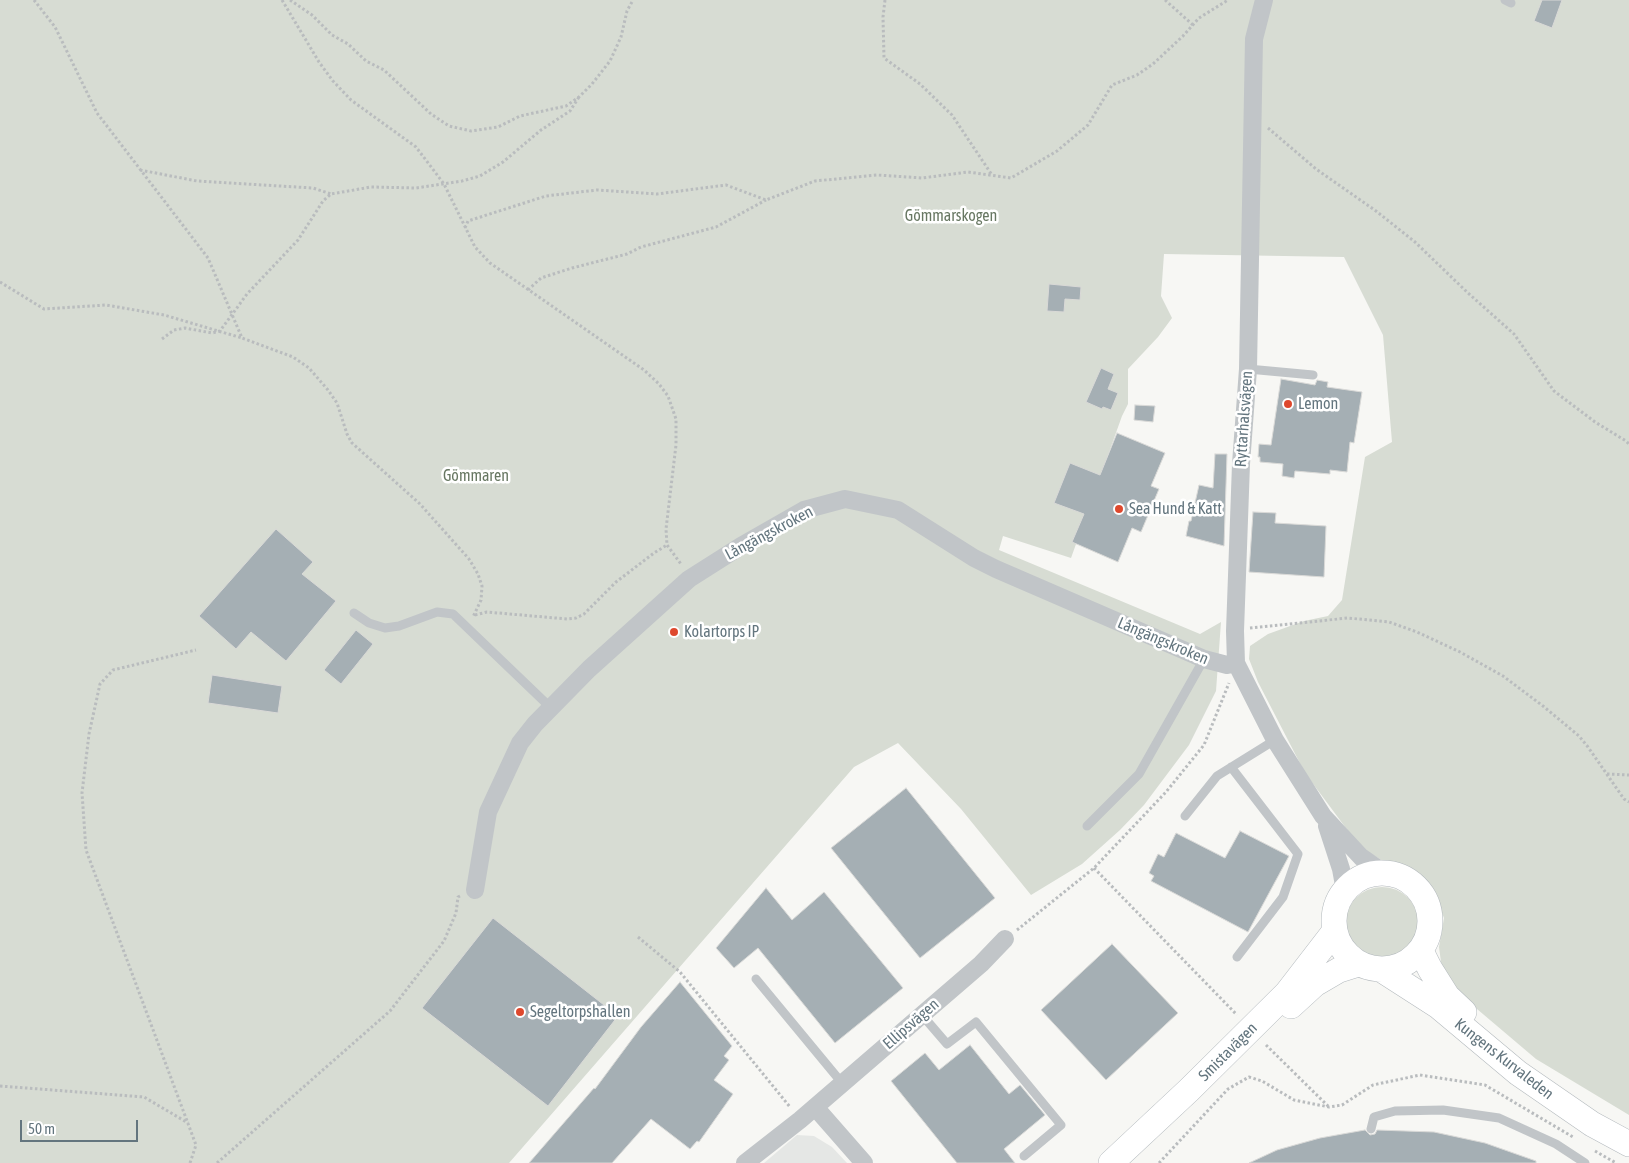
<!DOCTYPE html>
<meta charset="utf-8">
<style>
body{margin:0}
#map{position:relative;width:1629px;height:1163px;overflow:hidden;background:#f7f7f4;font-family:"Asap Condensed",sans-serif}
canvas{display:block}
.scale{position:absolute;left:20px;top:1120px;width:118px;height:22px;box-sizing:border-box;border:2px solid #63757e;border-top:0;padding-left:6px;font-size:15px;line-height:18px;white-space:nowrap;color:#63757e;-webkit-text-stroke:4px #fff;paint-order:stroke}
</style>
<div id="map">
<canvas width="1629" height="1163"></canvas>
<div class="scale">50 m</div>
</div>
<script>
const ctx = document.querySelector('canvas').getContext('2d');
ctx.lineJoin = 'round';
function fill(path, color) { ctx.fillStyle = color; ctx.fill(path, 'evenodd'); }
const poly = rows => new Path2D(rows.map(r => 'M' + r).join(''));
function stroke(path, color, width, dash) { ctx.strokeStyle = color; ctx.lineWidth = width; ctx.lineCap = dash ? 'butt' : 'round'; ctx.setLineDash(dash || []); ctx.stroke(path); }
function drawText(font, color, halo, rows, align = 'center') {
  ctx.font = font + ' "Asap Condensed",sans-serif'; ctx.lineWidth = 5; ctx.setLineDash([]); ctx.textBaseline = 'middle'; ctx.strokeStyle = halo; ctx.fillStyle = color; for (const [text, x, y, turn = 0] of rows) {
    ctx.save(); ctx.translate(x, y); ctx.rotate((+turn || 0) * Math.PI / 180); ctx.textAlign = isNaN(turn) ? turn : align; if (halo) ctx.strokeText(text, 0, 0); ctx.fillText(text, 0, 0); ctx.restore();
  }
}
fill(poly([
 [797,1135,814,1136,832,1147,847,1163,764,1163]
]), '#e5e7e5');
fill(poly([
 [0,0,1629,0,1629,1115,1536,1059,1477,1009,1443,977,1439,947,1444,918,1433,890,1412,870,1383,861,1360,847,1305,773,1258,682,1249,659,1250,646,1268,634,1304,621,1328,616,1342,600,1365,457,1392,442,1383,335,1344,257,1164,254,1161,296,1172,318,1158,337,1128,369,1128,404,1122,416,1071,558,1003,536,999,550,1200,634,1221,622,1216,691,1189,745,1144,805,1120,830,1082,864,1031,895,961,809,898,743,854,767,509,1163,0,1163],
 '1345 924a37 37 0 1 1 74 0a37 37 0 1 1-74 0Z'
]), '#d7dcd3');
const building = poly([
 [1542,0,1562,0,1552,28,1534,21,1542,0],
 [1049,284,1081,287,1080,300,1065,299,1064,312,1047,311,1049,284],
 [1101,368,1114,374,1108,389,1118,393,1111,410,1103,407,1102,409,1086,402,1101,368],
 [1281,379,1315,385,1317,380,1328,382,1327,387,1362,392,1354,443,1350,442,1347,472,1330,470,1330,474,1295,471,1294,478,1282,476,1283,464,1260,462,1260,457,1258,457,1259,444,1271,445,1281,379],
 [1135,405,1155,406,1153,422,1134,420,1135,405],
 [1117,433,1165,453,1151,486,1159,489,1141,532,1132,528,1118,562,1072,542,1084,514,1054,503,1070,463,1100,475,1117,433],
 [1215,454,1227,454,1224,546,1186,536,1189,521,1191,521,1199,485,1213,488,1215,454],
 [1253,512,1276,513,1275,523,1326,526,1324,577,1249,572,1253,512],
 [276,529,313,562,302,574,336,601,286,661,251,632,236,649,199,616,276,529],
 [356,630,373,644,341,684,324,670,356,630],
 [212,675,282,686,278,713,208,703,212,675],
 [906,788,995,898,920,958,831,848,906,788],
 [1240,831,1289,856,1248,932,1151,881,1154,876,1149,873,1158,854,1164,857,1176,833,1225,858,1240,831],
 [766,888,792,920,824,892,903,988,835,1043,758,948,734,968,716,948,766,888],
 [493,918,618,1016,548,1106,422,1008,493,918],
 [1112,944,1178,1013,1106,1080,1041,1010,1112,944],
 [680,982,732,1046,724,1056,729,1060,714,1080,733,1094,699,1142,697,1141,690,1149,651,1119,612,1163,529,1163,594,1088,595,1089,641,1027,680,982],
 [970,1045,1009,1094,1020,1085,1045,1115,1004,1149,1015,1163,957,1163,891,1081,925,1053,939,1070,970,1045],
 [1365,1130,1370,1135,1375,1134,1377,1130,1434,1132,1485,1143,1536,1161,1536,1163,1249,1163,1277,1150,1320,1138,1365,1130]
]);
fill(building, '#a5afb4');
stroke(building, '#d9d9d7', 1);
const secondary = poly([
 '1334 921a48 48 0 1 1 96 0a48 48 0 1 1-96 0Z',
 [1421,951,1430,969,1447,996,1464,1012],
 [1382,970,1438,1006,1518,1073,1592,1124,1629,1144],
 [1291,1006,1315,984,1339,970,1358,964],
 [1111,1163,1189,1090,1287,993,1334,932]
]);
stroke(secondary, '#b3b9bd', 26);
stroke(poly([
 [34,0,55,27,97,113,208,258,242,338,293,357,309,368,328,390,337,403,347,434,352,443,420,504,469,559,478,574,482,586,481,600,473,617],
 [282,0,319,62,333,81,351,100,416,147,444,184,475,247,490,263,644,370,659,384,668,396,676,419,676,445,666,529,667,545,681,564],
 [290,0,312,15,332,35,348,44,366,61,384,70,431,114,449,126,471,131,498,127,520,116,566,106,579,97,592,84,610,61,621,37,627,11,633,0],
 [885,0,883,17,884,58,920,84,952,115,992,175],
 [1165,0,1193,25],
 [1268,128,1316,169,1376,211,1415,242,1468,293,1514,334,1554,391,1595,422,1626,441,1629,444],
 [140,170,197,181,313,188,331,194],
 [465,228,468,221,546,196,597,190,657,194,726,185,766,200,815,181,877,175,922,178,968,172,1011,178,1057,151,1088,125,1112,85,1137,75,1153,64,1183,36,1199,18,1228,0],
 [0,282,44,309,106,305,164,315,242,338],
 [528,290,541,278,572,268,627,254,641,247,716,227,766,200],
 [162,339,174,330,185,328,212,333,220,331,247,294,298,240,323,201,331,194,371,187,416,188,462,181,480,176,503,162,541,130,570,111,579,97],
 [475,615,487,612,567,619,576,618,584,614,616,582,654,553,667,545],
 [1250,628,1348,618,1389,622,1417,632,1460,652,1503,676,1543,706,1579,736,1588,747,1624,799,1629,802],
 [1607,774,1629,775],
 [1094,868,1237,1015],
 [1017,930,1094,868,1166,792,1204,745,1229,683],
 [638,937,680,972,790,1107],
 [1266,1045,1328,1106],
 [0,1086,144,1097,188,1123],
 [1595,1151,1616,1163],
 [190,1163,196,1145,86,850,82,793,89,734,100,684,113,670,196,650],
 [217,1163,390,1011,444,941,456,913,458,897,460,896],
 [1159,1163,1228,1089,1249,1077,1262,1081,1294,1100,1329,1107,1342,1105,1373,1085,1420,1075,1485,1085,1573,1137]
]), '#b9bcbe', 3, [2.5, 2.5]);
stroke(poly([
 [1505,0,1511,3],
 [1248,369,1313,375],
 [354,613,369,623,385,628,399,626,437,612,453,614,550,707],
 [1231,767,1298,854,1283,897,1237,957],
 [1185,816,1217,776,1275,740],
 [1087,826,1139,774,1204,659],
 [756,979,842,1083],
 [922,1015,947,1044,976,1022,1061,1125,1024,1156],
 [1371,1129,1374,1117,1395,1111,1443,1110,1499,1118,1556,1144,1585,1163]
]), '#c1c5c8', 9);
stroke(poly([
 [1264,0,1254,39,1248,369,1241,464,1235,631,1236,663,1275,740,1323,816,1361,857,1384,873],
 [1327,826,1341,869,1345,891],
 [475,890,488,812,520,743,535,724,589,669,689,579,741,546,804,510,845,499,898,510,974,558,996,569,1204,659,1227,665,1236,663],
 [815,1107,864,1163],
 [745,1163,800,1120,981,964,1005,939]
]), '#c1c5c8', 18);
stroke(secondary, '#fff', 25);
for (const [x, y, r, color] of [
 [1288,404,5,"#de482d"],
 [1119,509,5,"#de482d"],
 [674,632,5,"#de482d"],
 [520,1012,5,"#de482d"]
]) { const dot = new Path2D(); dot.arc(x, y, r, 0, 2 * Math.PI); ctx.fillStyle = color; ctx.fill(dot); stroke(dot, '#fff', 2); }
drawText('16px', '#677762', '#fff', [
 ["Gömmarskogen",951,216],
 ["Gömmaren",476,476]
]);
drawText('16px', '#63757e', '#fff', [
 ["Lemon",1298,404],
 ["Sea Hund & Katt",1129,509],
 ["Kolartorps IP",684,632],
 ["Segeltorpshallen",530,1012]
], 'left');
drawText('16px', '#63757e', '#fff', [
 ["Ryttarhalsvägen",1244,419,-86],
 ["Långängskroken",769,533,-28],
 ["Långängskroken",1163,641,23],
 ["Ellipsvägen",911,1024,-41],
 ["Smistavägen",1228,1052,-45],
 ["Kungens Kurvaleden",1504,1059,38]
]);
</script>
